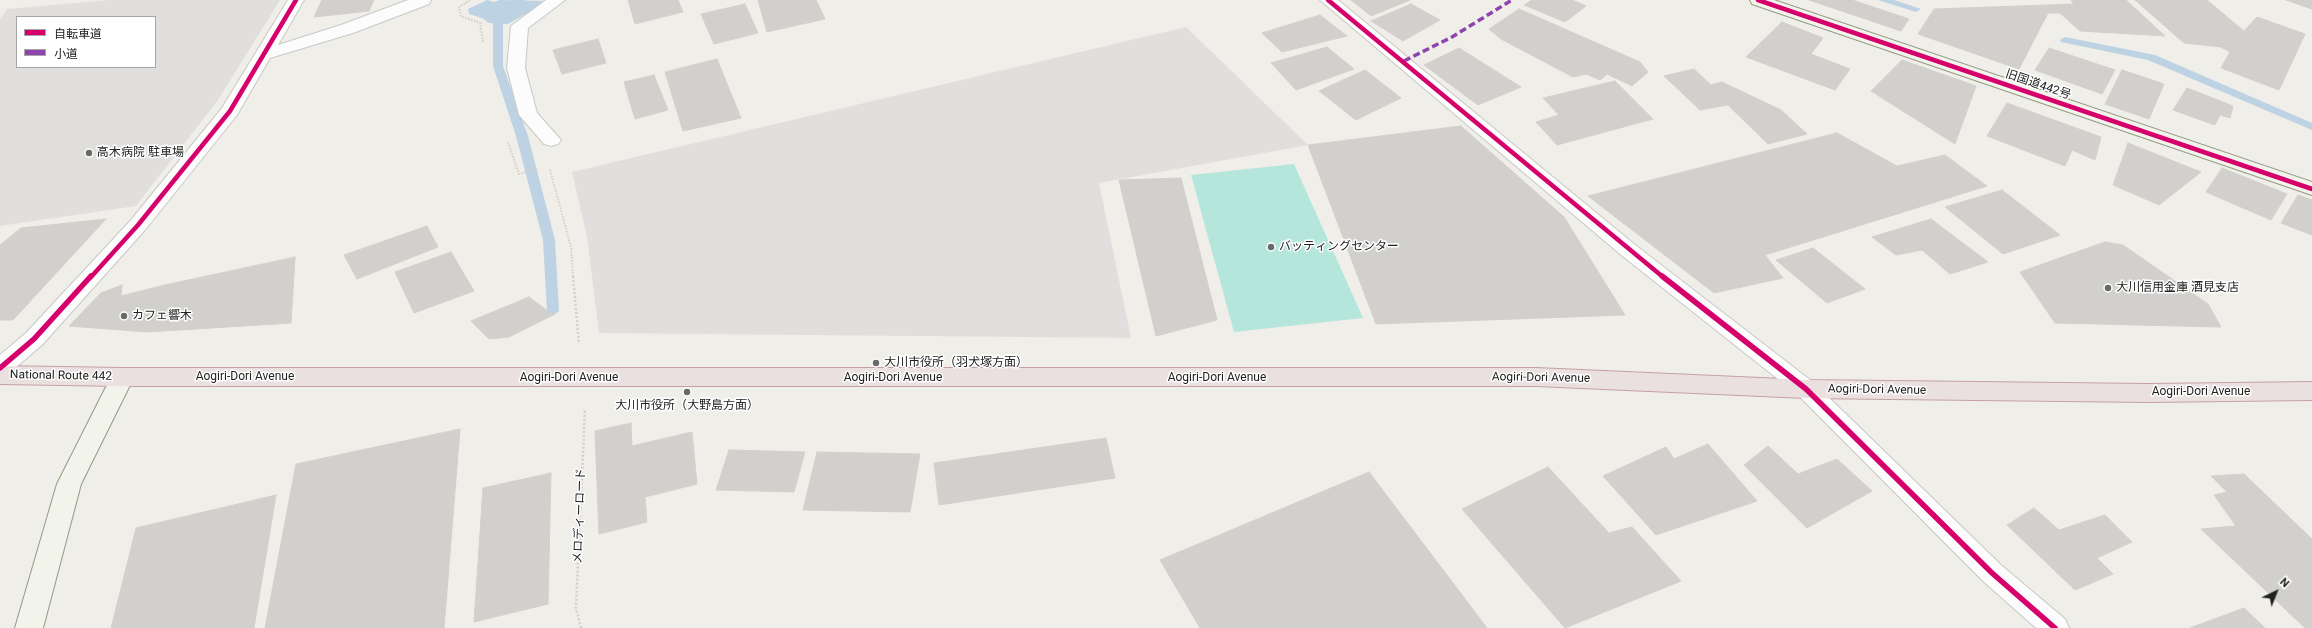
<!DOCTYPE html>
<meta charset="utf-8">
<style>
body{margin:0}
#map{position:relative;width:2312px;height:628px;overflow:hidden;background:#efeee9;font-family:Roboto,"Noto Sans JP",sans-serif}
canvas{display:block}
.legend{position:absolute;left:16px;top:16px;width:140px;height:52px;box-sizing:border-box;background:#fff;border:1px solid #a6a6a6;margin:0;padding:5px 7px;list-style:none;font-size:12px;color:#212121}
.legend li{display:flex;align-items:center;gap:8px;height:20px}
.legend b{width:20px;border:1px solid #a6a6a6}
.north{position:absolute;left:2256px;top:572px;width:40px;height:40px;-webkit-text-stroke:3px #fff;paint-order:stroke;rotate:43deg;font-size:11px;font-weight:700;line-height:16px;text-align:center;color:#212121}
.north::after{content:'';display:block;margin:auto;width:14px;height:18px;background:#212121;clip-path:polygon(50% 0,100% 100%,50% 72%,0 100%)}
</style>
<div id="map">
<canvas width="2312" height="628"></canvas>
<ul class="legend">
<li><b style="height:5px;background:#d6006c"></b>自転車道</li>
<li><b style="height:5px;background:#8e44ad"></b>小道</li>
</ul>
<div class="north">N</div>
</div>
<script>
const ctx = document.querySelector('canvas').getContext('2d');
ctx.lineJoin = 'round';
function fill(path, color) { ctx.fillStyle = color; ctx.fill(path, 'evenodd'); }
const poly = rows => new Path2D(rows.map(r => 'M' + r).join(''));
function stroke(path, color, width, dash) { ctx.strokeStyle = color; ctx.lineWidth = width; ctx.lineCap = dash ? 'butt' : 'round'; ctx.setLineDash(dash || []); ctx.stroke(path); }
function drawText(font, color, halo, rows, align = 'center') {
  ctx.font = font + ' Roboto,"Noto Sans JP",sans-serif'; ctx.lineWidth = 3; ctx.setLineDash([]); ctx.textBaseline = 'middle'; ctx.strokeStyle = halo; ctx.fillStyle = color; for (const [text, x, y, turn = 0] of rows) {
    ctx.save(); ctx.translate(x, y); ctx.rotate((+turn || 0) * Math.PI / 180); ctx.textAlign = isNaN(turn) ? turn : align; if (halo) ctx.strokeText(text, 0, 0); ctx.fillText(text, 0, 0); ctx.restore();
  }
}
fill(poly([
 [1294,164,1363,318,1234,332,1191,175]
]), '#b5e6dc');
fill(poly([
 [110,0,280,0,218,100,136,206,0,226,0,20,7,9],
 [17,17,155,17,155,67,17,67],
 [1186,27,1308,145,1099,183,1131,338,599,333,587,237,572,172]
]), '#e0dfdd');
fill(poly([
 [487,0,494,2,500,0,548,1,508,24,489,23,482,18,469,14,468,9]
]), '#bdd2e2');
fill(poly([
 [514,0,526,0,503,14,503,66,528,136,555,240,559,311,553,316,547,311,543,240,516,136,493,66,493,13,514,0],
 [1878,0,1894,0,1921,9,1916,12,1878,0],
 [2065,37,2155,55,2312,123,2312,130,2148,60,2061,42,2060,40,2065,37]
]), '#bdd2e2');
const building = poly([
 [322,0,374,0,369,11,314,17,322,0],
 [628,0,678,0,683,12,635,24,628,0],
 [758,0,816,0,825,19,767,32,758,0],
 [1351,0,1410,0,1371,16,1351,0],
 [1532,0,1572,0,1586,6,1565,22,1524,5,1532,0],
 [1809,0,1852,0,1909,19,1901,31,1809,0],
 [2071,0,2126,0,2165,36,2080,31,2060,13,2048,13,2019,69,1918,34,1934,9,2074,4,2071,0],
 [2135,0,2207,0,2244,31,2257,17,2305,34,2279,90,2221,68,2230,52,2221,47,2184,43,2135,0],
 [2286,0,2312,0,2312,9,2286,0],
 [745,4,758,33,714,44,701,14,745,4],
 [1411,4,1440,20,1403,41,1371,21,1411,4],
 [1519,9,1640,62,1648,72,1632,86,1607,74,1600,80,1586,74,1573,77,1501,39,1489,29,1519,9],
 [1320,15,1347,36,1282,52,1262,33,1320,15],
 [1782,22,1823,38,1811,54,1850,69,1835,90,1746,57,1782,22],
 [598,39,606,63,562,74,553,50,598,39],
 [1327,47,1354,69,1296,90,1271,63,1327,47],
 [1459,48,1521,87,1478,105,1424,65,1459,48],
 [2049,48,2115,70,2102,94,2035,70,2049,48],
 [717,59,741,118,683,131,665,72,717,59],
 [1902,60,1976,86,1955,144,1871,91,1902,60],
 [1694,69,1711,85,1722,82,1781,110,1807,134,1768,144,1728,105,1700,110,1664,76,1694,69],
 [1365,70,1401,98,1356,120,1319,91,1365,70],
 [2122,70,2164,84,2149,119,2105,104,2122,70],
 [654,75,668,110,635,119,624,82,654,75],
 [1615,81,1653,119,1557,145,1536,122,1559,115,1543,98,1615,81],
 [2187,88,2233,106,2230,118,2220,115,2215,125,2173,110,2187,88],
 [2007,103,2101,137,2095,160,2072,150,2065,166,1987,136,2007,103],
 [1461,126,1564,217,1625,315,1376,324,1308,145,1461,126],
 [1837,133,1897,166,1945,155,1987,186,1765,255,1783,278,1714,293,1588,196,1837,133],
 [2128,143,2201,172,2159,205,2113,185,2128,143],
 [2222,168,2287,194,2271,220,2206,192,2222,168],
 [1181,178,1217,320,1156,336,1119,180,1181,178],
 [2002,190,2060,235,2003,254,1945,207,2002,190],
 [2298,195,2312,200,2312,235,2281,223,2298,195],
 [106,219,13,320,0,320,0,245,21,228,106,219],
 [1931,219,1988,262,1950,274,1922,250,1896,255,1872,237,1931,219],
 [427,226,438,247,357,279,344,255,427,226],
 [2105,242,2123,245,2208,304,2221,327,2055,323,2020,272,2105,242],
 [1813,248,1865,289,1827,303,1776,260,1813,248],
 [451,252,474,291,414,313,395,272,451,252],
 [295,257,291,323,147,332,165,285,295,257],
 [122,285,121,296,165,285,147,332,69,326,101,293,122,285],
 [529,297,553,315,509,337,489,339,471,321,529,297],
 [631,423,632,446,692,432,697,484,645,497,647,522,599,534,595,431,631,423],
 [460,429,444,628,265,628,296,464,460,429],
 [1106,438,1115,478,939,505,934,463,1106,438],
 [1708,444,1757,501,1656,535,1603,476,1666,447,1674,459,1708,444],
 [1768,446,1798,474,1837,459,1872,491,1807,528,1744,465,1768,446],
 [729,450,805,452,794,492,716,490,729,450],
 [817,452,920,454,910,512,803,510,817,452],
 [1548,467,1609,533,1632,527,1681,581,1565,628,1462,509,1548,467],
 [1369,472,1487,628,1200,628,1160,560,1369,472],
 [551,473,548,604,474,622,483,488,551,473],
 [2244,474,2312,539,2312,628,2305,628,2201,529,2236,526,2214,495,2227,492,2211,476,2244,474],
 [276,495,254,628,111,628,136,528,276,495],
 [2034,508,2059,530,2105,515,2132,542,2097,558,2113,574,2075,590,2007,525,2034,508],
 [2244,608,2265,628,2190,628,2244,608]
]);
fill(building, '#d1d0cc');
stroke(building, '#d2d0ca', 1);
const street = poly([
 [288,0,304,0,278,45,341,25,408,0,431,0,429,4,353,33,270,58,237,115,145,230,42,345,8,374,0,377,0,355,26,333,131,220,222,108,288,0],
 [546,0,565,0,528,28,525,68,537,113,561,140,558,144,551,146,544,144,519,115,507,68,511,26,546,0],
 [1320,0,1338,0,1634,244,1814,383,2001,565,2065,619,2069,628,2036,628,1983,581,1798,395,1620,254,1320,0]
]);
const secondary = poly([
 [1750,0,1774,0,2312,182,2312,195,1752,4,1750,0],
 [122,368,130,371,134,377,81,484,43,628,15,628,57,484,114,371,122,368]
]);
const highway = poly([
 [0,366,122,368,1536,368,1806,380,2148,384,2312,382,2312,400,2148,402,1806,398,1536,386,122,386,0,384,0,366]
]);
stroke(street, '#c8c8c5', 2);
stroke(secondary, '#939980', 2);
stroke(highway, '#c5a0a3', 2);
stroke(poly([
 [470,0,459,7,461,16,480,23,483,42],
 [508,142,519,174,539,169],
 [550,170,571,247,573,277]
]), '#d8cdc8', 2, [1.5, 1.5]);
stroke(poly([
 [573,276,579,344],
 [581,628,576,608,585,409]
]), '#d8cdc8', 2.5, [2, 2]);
fill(street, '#fdfcfc');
fill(secondary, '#f2f4ec');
fill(highway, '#ebe0e0');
stroke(poly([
 [1404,61,1452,37,1512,0]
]), '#8e44ad', 3.5, [7, 3.5]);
stroke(poly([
 [1328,0,1663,277],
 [1758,0,2312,189],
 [91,277,138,225,230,111,296,0]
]), '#d6006c', 4.5);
stroke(poly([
 [1662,276,1806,389,1992,573,2055,628],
 [0,368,34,339,91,276]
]), '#d6006c', 5.5);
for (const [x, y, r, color] of [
 [89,153,4,"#696967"],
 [1271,247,4,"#696967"],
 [2108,288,4,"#696967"],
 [124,316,4,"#696967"],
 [876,363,4,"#696967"],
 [687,392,4,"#696967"]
]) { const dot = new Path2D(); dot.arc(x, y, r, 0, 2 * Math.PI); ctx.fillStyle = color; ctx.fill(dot); stroke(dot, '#fff', 1.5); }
drawText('12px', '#212121', '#fff', [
 ["旧国道442号",2038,85,19],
 ["National Route 442",61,376,1],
 ["Aogiri-Dori Avenue",245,377],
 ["Aogiri-Dori Avenue",569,378],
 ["Aogiri-Dori Avenue",893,378],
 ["Aogiri-Dori Avenue",1217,378],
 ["Aogiri-Dori Avenue",1541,378,1],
 ["Aogiri-Dori Avenue",1877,390,1],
 ["Aogiri-Dori Avenue",2201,392],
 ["メロディーロード",580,516,-88]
]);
drawText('12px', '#212121', '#fff', [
 ["高木病院 駐車場",97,153],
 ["バッティングセンター",1279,247],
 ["大川信用金庫 酒見支店",2116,288],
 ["カフェ響木",132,316],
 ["大川市役所（羽犬塚方面）",884,363],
 ["大川市役所（大野島方面）",687,406,"center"]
], 'left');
</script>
